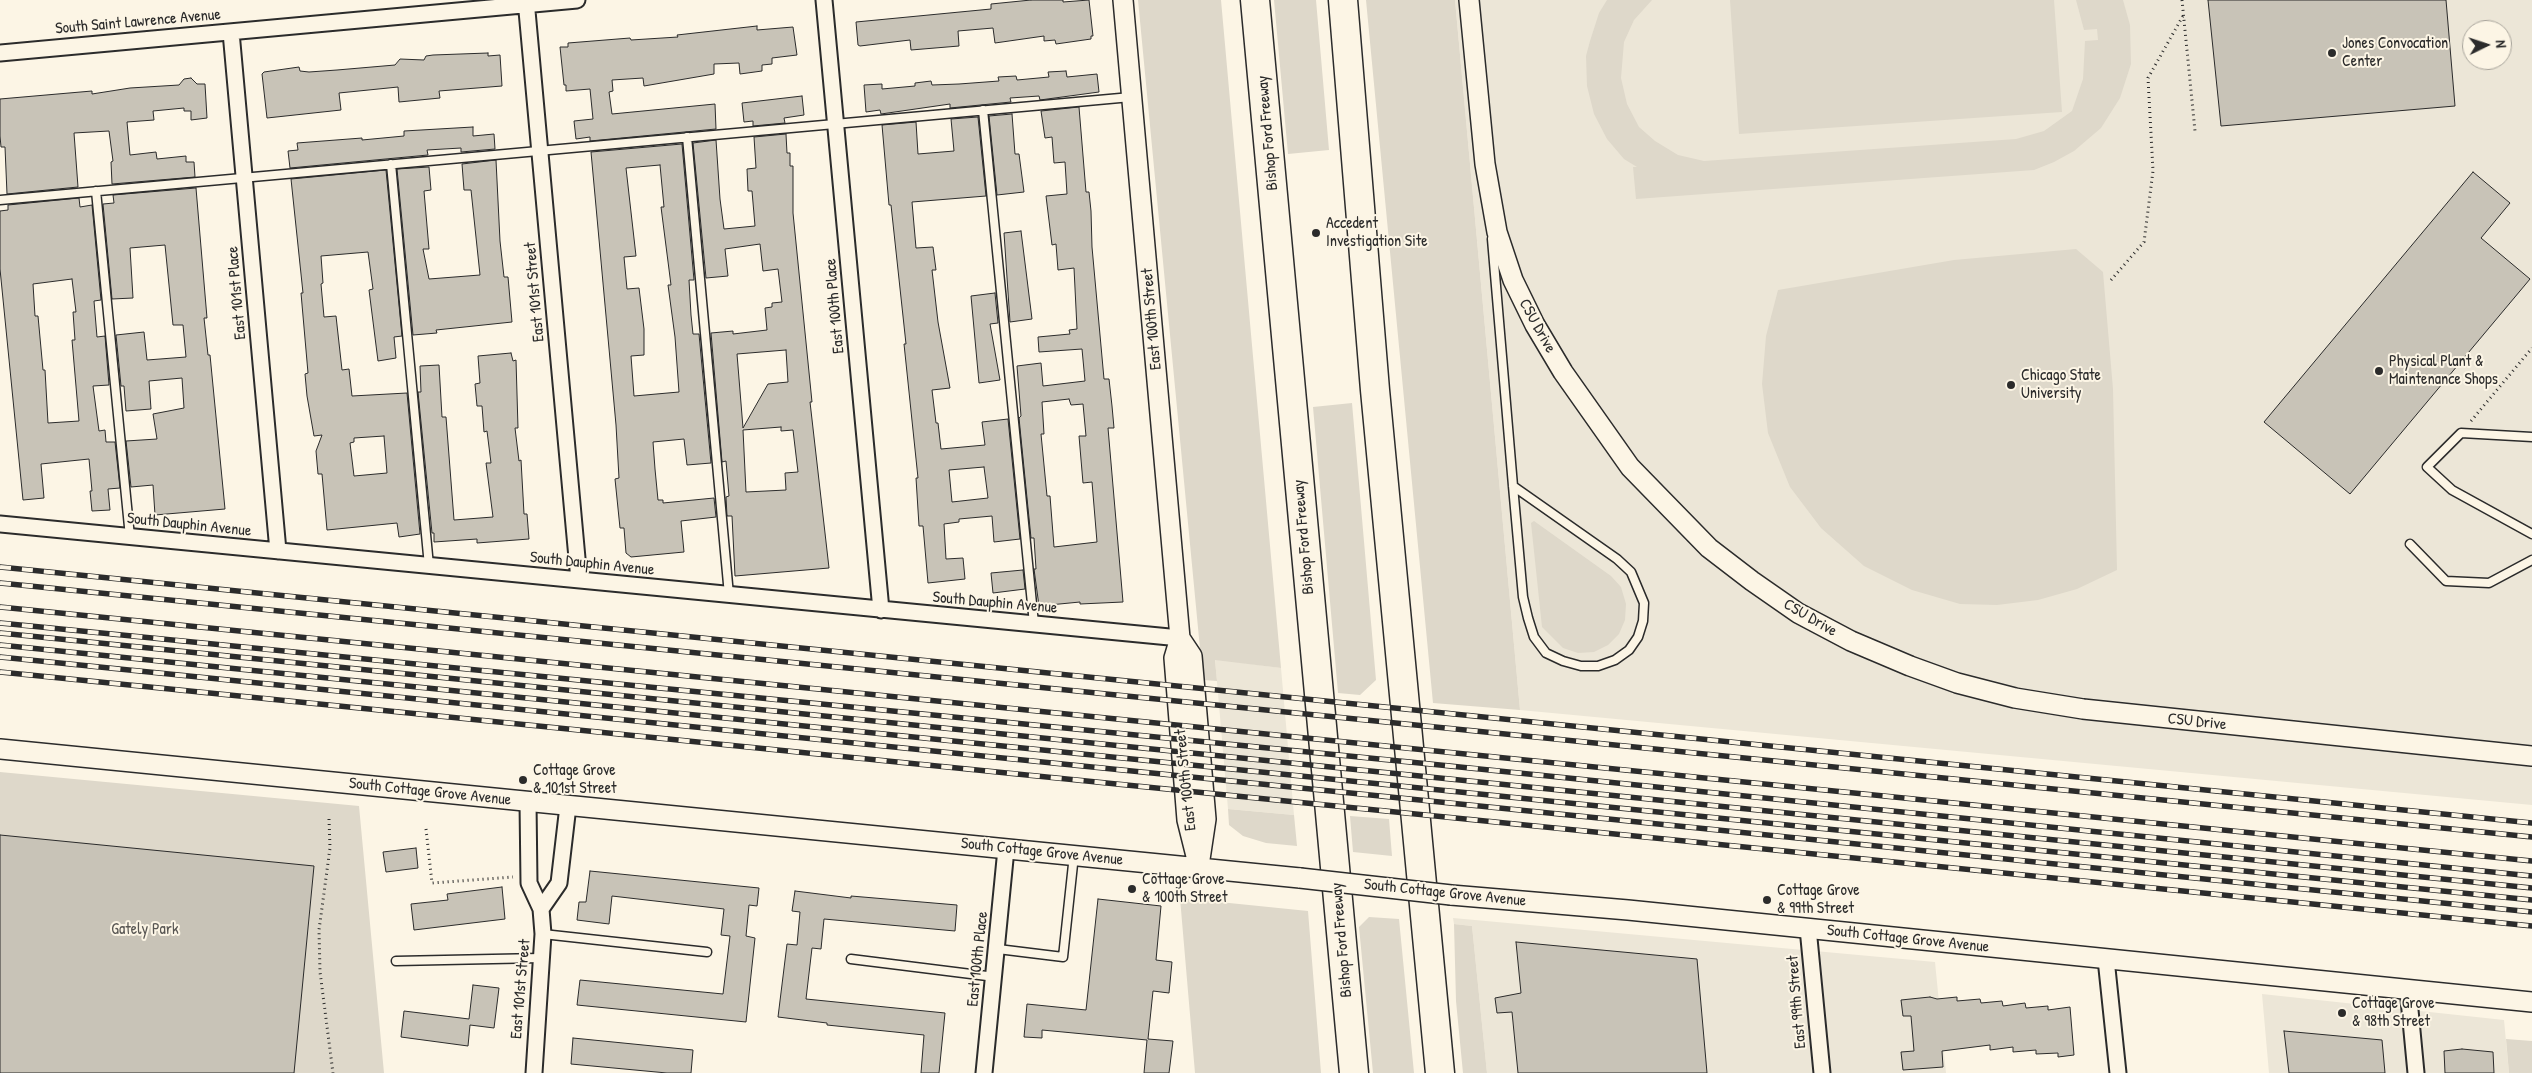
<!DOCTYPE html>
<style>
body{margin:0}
#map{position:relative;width:2532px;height:1073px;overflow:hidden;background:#fcf5e5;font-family:"Patrick Hand",sans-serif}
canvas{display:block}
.north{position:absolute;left:2462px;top:20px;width:50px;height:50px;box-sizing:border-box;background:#fcf5e5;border:1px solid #a8a49b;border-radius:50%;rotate:86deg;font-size:14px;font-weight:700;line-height:20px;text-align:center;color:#2b2b2b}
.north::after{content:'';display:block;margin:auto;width:18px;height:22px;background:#2b2b2b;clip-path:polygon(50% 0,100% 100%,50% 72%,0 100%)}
</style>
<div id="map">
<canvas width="2532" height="1073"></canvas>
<div class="north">N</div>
</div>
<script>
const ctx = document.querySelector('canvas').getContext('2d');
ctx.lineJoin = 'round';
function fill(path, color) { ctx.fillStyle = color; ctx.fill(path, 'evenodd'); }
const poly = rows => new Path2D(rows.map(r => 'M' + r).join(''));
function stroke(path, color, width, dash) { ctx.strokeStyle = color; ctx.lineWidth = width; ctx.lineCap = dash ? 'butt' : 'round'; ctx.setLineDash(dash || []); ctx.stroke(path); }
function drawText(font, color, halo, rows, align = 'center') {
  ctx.font = font + ' "Patrick Hand",sans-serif'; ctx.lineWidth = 4; ctx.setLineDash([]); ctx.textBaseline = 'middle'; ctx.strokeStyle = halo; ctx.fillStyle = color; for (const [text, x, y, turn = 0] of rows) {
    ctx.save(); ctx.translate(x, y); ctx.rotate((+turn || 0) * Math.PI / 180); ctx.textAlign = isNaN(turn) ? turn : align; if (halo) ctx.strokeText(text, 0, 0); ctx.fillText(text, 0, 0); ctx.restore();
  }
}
fill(poly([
 [1455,0,2532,0,2532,805,1520,710],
 [2472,30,2502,30,2502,60,2472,60],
 [1215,659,1281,668,1294,815,1228,809],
 [1453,918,1935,962,1946,1073,1487,1073,1472,926,1454,924],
 [2262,994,2504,1020,2509,1073,2269,1073]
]), '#ece6d7');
fill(poly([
 [1138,0,1221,0,1281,668,1215,660,1217,681,1203,680],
 [1274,0,1316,0,1329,150,1288,154],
 [1366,0,1455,0,1520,710,1433,703],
 [1607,0,1652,0,1634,20,1624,42,1621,78,1627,104,1639,127,1655,141,1678,155,1704,161,2016,139,2044,131,2072,111,2083,79,2085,41,2098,40,2097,29,2084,30,2076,0,2123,0,2130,25,2131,64,2120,98,2101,128,2074,151,2054,162,2034,170,1636,199,1633,167,1637,167,1624,159,1607,139,1594,114,1587,86,1586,56,1590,41,1599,13],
 [1730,0,2054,0,2062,112,1739,134],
 [2076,249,2103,272,2113,389,2117,570,2077,589,2038,600,1997,605,1960,604,1912,590,1864,566,1821,528,1790,487,1768,433,1762,384,1766,336,1778,290,1954,260],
 [1352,403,1376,680,1360,695,1338,693,1313,407],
 [1534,521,1611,576,1621,587,1626,604,1625,620,1619,634,1608,645,1594,652,1578,653,1563,648,1542,627,1531,523],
 [0,772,359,806,384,1073,0,1073],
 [1228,809,1294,815,1297,846,1266,843,1243,836,1229,825],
 [1350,816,1389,819,1392,856,1353,852],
 [1180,898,1308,911,1321,1073,1195,1073],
 [1369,917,1399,919,1414,1073,1373,1073,1359,927],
 [1454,924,1472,926,1487,1073,1463,1073,1456,1001],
 [2506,1039,2532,1041,2532,1073,2509,1073]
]), '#ded8ca');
const building = poly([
 [1031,0,1063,0,1063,2,1089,0,1093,36,1091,36,1091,39,1056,44,1055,40,1044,41,1044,36,995,43,993,28,958,31,959,46,911,50,910,40,860,46,858,45,856,22,991,9,991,4,1031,0],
 [2208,0,2446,0,2455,106,2221,126,2208,0],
 [757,26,757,30,793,27,797,55,772,58,772,64,762,65,762,71,740,74,739,63,714,64,714,74,644,86,643,78,612,80,613,91,609,92,612,114,715,104,716,129,590,141,590,137,576,139,574,121,593,119,590,89,566,91,566,85,564,85,560,47,568,47,568,43,630,38,631,40,678,37,677,35,757,26],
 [488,53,488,56,500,55,502,86,439,91,440,98,399,102,398,87,339,93,341,110,267,118,262,74,264,72,299,67,300,71,309,72,337,70,395,65,400,59,424,60,426,56,433,55,488,53],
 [1066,71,1067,77,1097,74,1099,92,1040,100,1039,96,1010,98,1011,102,950,108,950,104,881,114,880,110,866,112,864,85,882,84,882,89,915,86,915,83,931,81,932,85,959,84,999,81,998,77,1016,76,1017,80,1049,77,1048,72,1066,71],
 [191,78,197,84,205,84,207,118,191,120,191,111,184,111,184,108,153,111,154,120,127,122,130,155,156,152,157,159,186,156,186,162,194,162,195,177,112,184,111,162,113,161,109,131,74,133,78,187,7,194,5,147,1,147,0,136,0,99,92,91,92,94,130,88,179,85,184,79,191,78],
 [802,96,804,115,784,118,785,123,753,126,753,121,744,122,742,103,802,96],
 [1079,107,1086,192,1089,192,1091,211,1092,247,1104,379,1109,379,1112,406,1114,428,1108,428,1123,602,1080,604,1080,602,1039,606,1034,569,1036,569,1034,538,1031,538,1019,418,1021,416,1017,366,1041,363,1043,386,1085,381,1082,349,1039,352,1038,337,1070,334,1069,330,1077,329,1074,268,1058,270,1056,244,1052,245,1046,196,1067,194,1065,162,1054,163,1052,137,1045,138,1041,111,1079,107],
 [1069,399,1071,405,1083,404,1086,436,1079,436,1083,483,1092,482,1097,542,1054,547,1050,496,1047,496,1041,434,1044,434,1042,402,1069,399],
 [1012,114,1015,154,1019,154,1024,192,997,195,989,116,1012,114],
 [978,117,986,196,912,202,916,248,933,247,936,270,932,270,938,322,950,388,932,390,936,423,938,423,941,449,985,445,982,422,1008,419,1020,539,994,542,992,516,959,519,959,522,944,524,946,559,963,558,965,579,928,583,923,526,919,526,916,478,918,478,904,344,906,344,891,205,889,205,882,125,916,122,918,154,954,151,951,119,978,117],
 [984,467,988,498,952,502,949,470,984,467],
 [473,127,473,136,494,134,495,149,461,152,461,148,427,150,428,155,290,168,288,151,298,150,297,143,362,138,362,140,404,136,404,131,473,127],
 [786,134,787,153,790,153,790,166,793,166,793,213,812,402,810,402,829,568,735,576,732,516,727,516,726,497,729,496,726,461,722,462,711,333,733,331,733,334,767,330,765,308,772,307,772,303,782,302,778,269,763,271,760,244,725,249,728,276,706,278,693,143,716,140,720,199,724,229,755,226,752,191,748,191,747,169,756,168,754,137,786,134],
 [786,350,788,382,768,384,743,428,737,354,786,350],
 [781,427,781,431,793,430,798,472,785,473,786,490,746,492,743,430,781,427],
 [682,144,694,280,689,280,691,315,693,334,699,334,711,463,687,465,684,439,653,442,655,469,658,500,663,500,663,503,714,498,716,517,681,521,684,552,631,557,626,553,624,528,620,528,615,479,619,478,616,425,591,152,682,144],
 [660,165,664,207,661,207,671,285,668,285,675,337,679,392,634,396,631,356,644,355,644,329,639,288,627,289,624,257,636,256,626,168,660,165],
 [496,160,500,241,504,277,508,277,512,322,436,330,437,333,413,335,397,169,429,167,431,190,424,191,429,249,423,249,429,279,480,275,471,190,464,190,462,164,496,160],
 [386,170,402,336,394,337,396,358,378,361,369,290,373,289,368,252,321,256,323,283,321,284,324,317,336,316,342,370,349,369,352,396,407,393,420,534,399,537,397,523,327,530,322,474,318,474,316,451,322,435,314,436,307,396,305,374,308,373,301,293,303,293,291,179,386,170],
 [384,436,387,473,354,476,350,443,354,442,354,438,384,436],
 [2473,172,2510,203,2481,238,2530,279,2350,494,2264,422,2473,172],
 [196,188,207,318,204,318,208,355,210,355,225,509,155,515,153,485,131,487,126,441,157,439,153,414,184,408,182,378,149,381,151,409,126,411,124,386,121,386,116,335,144,332,147,360,186,357,183,325,173,325,165,245,130,248,133,298,112,299,103,204,114,203,113,195,196,188],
 [79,198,80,207,92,205,101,300,94,301,97,337,105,336,109,385,93,386,99,431,105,430,106,442,115,442,120,488,108,489,110,510,92,511,90,491,92,491,89,459,41,464,44,498,23,500,0,269,0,211,8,210,8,205,79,198],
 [72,279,76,312,73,312,75,340,72,340,79,421,48,423,45,370,43,370,38,316,35,316,33,284,72,279],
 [1021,231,1032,319,1010,322,1004,233,1021,231],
 [995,293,998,323,990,324,1000,380,979,383,971,296,995,293],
 [511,353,513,361,516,360,518,428,515,428,519,461,521,460,524,514,527,514,529,539,477,543,477,539,434,542,434,533,432,533,418,392,421,392,420,366,439,365,442,417,446,417,454,520,493,517,486,463,491,463,487,431,484,432,482,406,477,406,475,384,480,383,478,356,511,353],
 [1023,570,1025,589,993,593,991,573,1023,570],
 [0,835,314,866,294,1073,0,1073,0,835],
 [416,848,418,868,386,872,383,852,416,848],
 [590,871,759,888,757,906,749,905,746,936,755,938,746,1022,577,1005,580,980,723,994,730,936,721,935,724,909,612,896,609,924,577,920,579,902,586,902,590,871],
 [502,887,505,919,414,930,411,904,448,900,447,894,502,887],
 [795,891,851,898,851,896,957,905,955,931,824,919,821,949,812,948,806,999,945,1013,939,1073,921,1073,924,1035,827,1025,827,1023,778,1017,787,944,797,945,800,912,792,911,795,891],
 [1098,899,1161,906,1156,960,1172,962,1169,993,1153,991,1148,1039,1173,1041,1169,1073,1144,1073,1147,1040,1042,1030,1042,1038,1024,1037,1027,1004,1086,1010,1098,899],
 [1516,942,1697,959,1707,1073,1518,1073,1512,1012,1497,1013,1495,998,1521,993,1516,942],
 [473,985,499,988,494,1028,470,1025,468,1046,401,1037,404,1011,469,1019,473,985],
 [1930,997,1937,999,1957,997,1957,1001,1980,999,1981,1003,2002,1001,2003,1006,2025,1003,2026,1008,2048,1006,2048,1010,2070,1007,2074,1055,2058,1057,2058,1053,2036,1054,2036,1050,2013,1052,2013,1047,1990,1050,1990,1045,1942,1051,1943,1067,1903,1070,1901,1052,1914,1051,1911,1016,1903,1016,1901,1000,1930,997],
 [2284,1031,2382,1040,2385,1073,2289,1073,2284,1031],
 [573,1038,693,1050,691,1073,667,1073,571,1064,573,1038],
 [2462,1049,2493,1052,2494,1073,2445,1073,2444,1051,2462,1049]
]);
fill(building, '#c8c3b7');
stroke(building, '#2b2b2b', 1);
const service = poly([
 [983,110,1034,624],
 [687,137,729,595],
 [391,164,429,566],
 [96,191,130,537],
 [0,200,1131,97],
 [1492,239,1513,486,1523,597,1528,618,1534,637,1546,653,1563,661,1581,666,1598,666,1615,660,1629,650,1638,637,1643,621,1644,603,1631,572,1617,559,1513,486],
 [2532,437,2461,433,2427,467,2452,490,2532,534],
 [2410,544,2446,581,2489,583,2532,560],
 [543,934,707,952],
 [998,949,1063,957,1074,855],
 [851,959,995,977],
 [396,961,541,958]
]);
const minor = poly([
 [526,0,579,580],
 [824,0,881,610],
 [231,32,278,551],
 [0,53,577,0],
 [0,524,1180,638],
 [528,802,529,883,541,909,543,934,534,1073],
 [541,909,559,883,568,806],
 [1808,928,1822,1073],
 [2106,959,2118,1073],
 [2408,989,2416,1073],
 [984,1073,1006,849]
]);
const tertiary = poly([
 [1123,0,1180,638,1174,658,1187,820,1199,868],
 [1469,0,1485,164,1497,232,1513,280,1535,325,1563,372,1630,467,1709,548,1752,581,1798,613,1851,641,1910,666,1957,683,2015,698,2083,709,2532,756],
 [1180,638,1192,656,1206,819,1200,859],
 [0,749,1300,878],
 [1451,895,1628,910,2532,1002]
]);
const motorway = poly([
 [1255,0,1354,1073],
 [1343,0,1375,390,1440,1073]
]);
stroke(service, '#2b2b2b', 11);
stroke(minor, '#2b2b2b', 19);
stroke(tertiary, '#2b2b2b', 22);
stroke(motorway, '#2b2b2b', 31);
stroke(poly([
 [2182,0,2195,131],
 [2111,280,2144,242,2153,171,2148,78,2184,14],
 [2471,421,2532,348],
 [329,819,330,848,319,930,320,972,333,1073],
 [426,829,432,883,513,877]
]), '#2b2b2b', 3, [1, 4]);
stroke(service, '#fcf5e5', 8);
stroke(minor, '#fcf5e5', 15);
stroke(tertiary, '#fcf5e5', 19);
stroke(motorway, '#fcf5e5', 28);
const rail = poly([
 [0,567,2532,823],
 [0,583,2532,837],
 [0,607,2532,861],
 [0,623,1440,765,2532,876],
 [0,633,2532,888],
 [0,645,2532,900],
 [0,657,2532,912],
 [0,672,2532,926]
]);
stroke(rail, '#2b2b2b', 5.5);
stroke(rail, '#fcf5e5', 4, [11]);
const tertiaryBridge = poly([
 [1300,878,1451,895]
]);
stroke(tertiaryBridge, '#2b2b2b', 22, []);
stroke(tertiaryBridge, '#fcf5e5', 19);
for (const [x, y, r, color] of [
 [2332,53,5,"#2b2b2b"],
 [1316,233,5,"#2b2b2b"],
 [2379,371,5,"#2b2b2b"],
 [2011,385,5,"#2b2b2b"],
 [523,780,5,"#2b2b2b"],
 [1132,889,5,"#2b2b2b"],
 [1767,900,5,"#2b2b2b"],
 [2342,1013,5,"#2b2b2b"]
]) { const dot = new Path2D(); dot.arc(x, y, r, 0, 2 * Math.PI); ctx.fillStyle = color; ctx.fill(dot); stroke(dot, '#fcf5e5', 2); }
drawText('16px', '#2b2b2b', '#fcf5e5', [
 ["South Saint Lawrence Avenue",138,22,-5],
 ["Bishop Ford Freeway",1268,133,-95],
 ["East 101st Street",535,292,-95],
 ["East 101st Place",237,293,-95],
 ["East 100th Place",835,306,-95],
 ["East 100th Street",1152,319,-95],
 ["CSU Drive",1537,326,61],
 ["South Dauphin Avenue",189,525,6],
 ["Bishop Ford Freeway",1304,537,-95],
 ["South Dauphin Avenue",592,564,6],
 ["South Dauphin Avenue",995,603,5],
 ["CSU Drive",1810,618,30],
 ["CSU Drive",2197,722,6],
 ["East 100th Street",1186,780,-96],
 ["South Cottage Grove Avenue",430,792,6],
 ["South Cottage Grove Avenue",1042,852,6],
 ["South Cottage Grove Avenue",1445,893,6],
 ["South Cottage Grove Avenue",1908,939,6],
 ["Bishop Ford Freeway",1342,940,-95],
 ["East 100th Place",978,959,-84],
 ["East 101st Street",521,989,-85],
 ["East 99th Street",1797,1002,-95]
]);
drawText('16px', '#2b2b2b', '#fcf5e5', [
 ["Jones Convocation",2342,44],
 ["Center",2342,62],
 ["Accedent",1326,224],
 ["Investigation Site",1326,242],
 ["Physical Plant &",2389,362],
 ["Maintenance Shops",2389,380],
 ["Chicago State",2021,376],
 ["University",2021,394],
 ["Cottage Grove",533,771],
 ["& 101st Street",533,789],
 ["Cottage Grove",1142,880],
 ["& 100th Street",1142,898],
 ["Cottage Grove",1777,891],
 ["& 99th Street",1777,909],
 ["Cottage Grove",2352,1004],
 ["& 98th Street",2352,1022]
], 'left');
drawText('16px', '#585653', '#fcf5e5', [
 ["Gately Park",145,930]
]);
</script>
